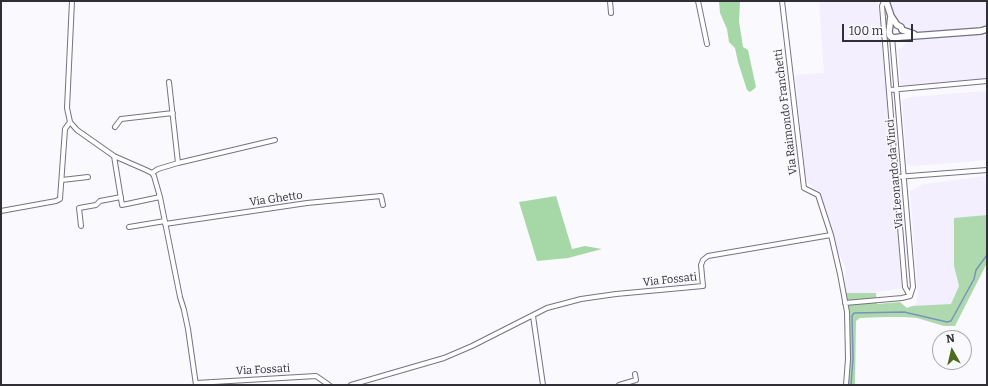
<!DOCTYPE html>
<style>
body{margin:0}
#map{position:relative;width:988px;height:386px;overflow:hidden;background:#faf9fd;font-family:Bitter,serif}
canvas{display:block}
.frame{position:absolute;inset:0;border:2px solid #312f36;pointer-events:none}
.north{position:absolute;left:932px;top:330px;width:40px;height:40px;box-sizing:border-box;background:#faf9fd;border:1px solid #aaa8ad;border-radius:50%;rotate:352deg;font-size:11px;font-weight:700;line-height:16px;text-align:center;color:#312f36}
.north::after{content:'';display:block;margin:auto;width:14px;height:18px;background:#4d6a1d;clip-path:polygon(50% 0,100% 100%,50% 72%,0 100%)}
.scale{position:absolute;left:842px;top:24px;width:71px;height:18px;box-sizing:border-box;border:2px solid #312f36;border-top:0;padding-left:5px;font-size:12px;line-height:14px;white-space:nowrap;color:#312f36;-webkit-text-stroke:3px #faf9fd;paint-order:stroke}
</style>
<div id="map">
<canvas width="988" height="386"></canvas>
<div class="frame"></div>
<div class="north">N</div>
<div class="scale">100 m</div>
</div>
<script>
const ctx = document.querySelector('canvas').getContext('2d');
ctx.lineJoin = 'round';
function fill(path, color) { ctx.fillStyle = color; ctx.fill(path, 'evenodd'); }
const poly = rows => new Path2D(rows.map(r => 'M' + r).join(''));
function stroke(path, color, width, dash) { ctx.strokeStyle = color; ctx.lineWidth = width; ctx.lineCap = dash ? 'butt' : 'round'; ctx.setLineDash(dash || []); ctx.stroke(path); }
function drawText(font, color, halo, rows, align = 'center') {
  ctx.font = font + ' Bitter,serif'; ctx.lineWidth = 3; ctx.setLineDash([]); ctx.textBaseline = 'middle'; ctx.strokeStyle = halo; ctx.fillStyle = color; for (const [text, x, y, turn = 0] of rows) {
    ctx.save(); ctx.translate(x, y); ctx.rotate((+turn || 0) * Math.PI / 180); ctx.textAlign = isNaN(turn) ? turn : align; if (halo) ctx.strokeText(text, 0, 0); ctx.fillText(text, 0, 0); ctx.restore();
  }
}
fill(poly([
 [819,1,877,1,882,27,902,288,876,292,876,293,843,293,846,269,833,239,832,236,834,232,821,195,817,190,807,182,806,179,795,75,824,73],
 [888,1,987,1,987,80,910,87,901,85,898,49,903,47,906,42,908,32,906,28,898,22],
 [987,91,987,160,913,166,907,164,902,100,911,97],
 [987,176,987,215,954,219,954,266,959,286,952,304,912,307,916,304,918,295,910,191,924,184]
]), '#f3efff');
fill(poly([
 [987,215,987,263,955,326,944,326,917,318,904,317,885,317,860,318,856,321,855,385,847,385,848,318,843,293,876,293,877,304,900,302,907,308,912,306,951,304,959,286,954,266,954,218]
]), '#aed9af');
fill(poly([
 [719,1,740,1,739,21,743,47,748,50,756,87,754,89,750,92,747,90,738,62,735,48,729,42,727,29,720,13],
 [556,196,572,249,585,246,602,249,568,258,537,261,519,202]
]), '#a6d8a7');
stroke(poly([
 [851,385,853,359,852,316,854,313,904,312,947,322,951,321,974,279,976,270,987,255]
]), '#7894ba', 1.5);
const street = poly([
 [72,1,67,108,70,122,77,130,114,156,146,170,152,173,154,176,160,197,180,297,184,310,188,329,196,385],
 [610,1,611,13],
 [698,1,707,44],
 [782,1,804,188,818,195,831,235,840,274,847,312,848,359,846,385],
 [884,1,882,6,905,287,910,296],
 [892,37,913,287,910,296],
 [169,82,178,163],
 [889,90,987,81],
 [115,127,121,119,173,113],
 [114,156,122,205,160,197],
 [152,173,158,169,178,163,275,140],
 [896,177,987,170],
 [62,180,88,177],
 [1,211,56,201,60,199,65,129,70,122],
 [165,224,307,203,381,196,383,205],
 [81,226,79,208,96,205,100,201,121,197],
 [129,227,165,221],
 [845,303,902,298,910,296],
 [533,316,543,385],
 [196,383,316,376,329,385],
 [351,385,444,358,472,346,547,308,581,299,616,294,703,286,701,265,703,260,708,256,831,235],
 [619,385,636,380,635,374]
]);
const secondary = poly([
 [886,1,891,16,897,25,901,27,902,30,914,34],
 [891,16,889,32,890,36,894,38,900,37,981,31,987,29]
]);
stroke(street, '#777284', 6);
stroke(secondary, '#777284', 8);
stroke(street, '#fff', 4);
stroke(secondary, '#fff', 5.5);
drawText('11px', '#312f36', '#faf9fd', [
 ["Via Raimondo Franchetti",786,112,-97],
 ["Via Leonardo da Vinci",895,174,-95],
 ["Via Ghetto",276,199,-8],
 ["Via Fossati",670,280,-6],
 ["Via Fossati",263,370,-3]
]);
</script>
